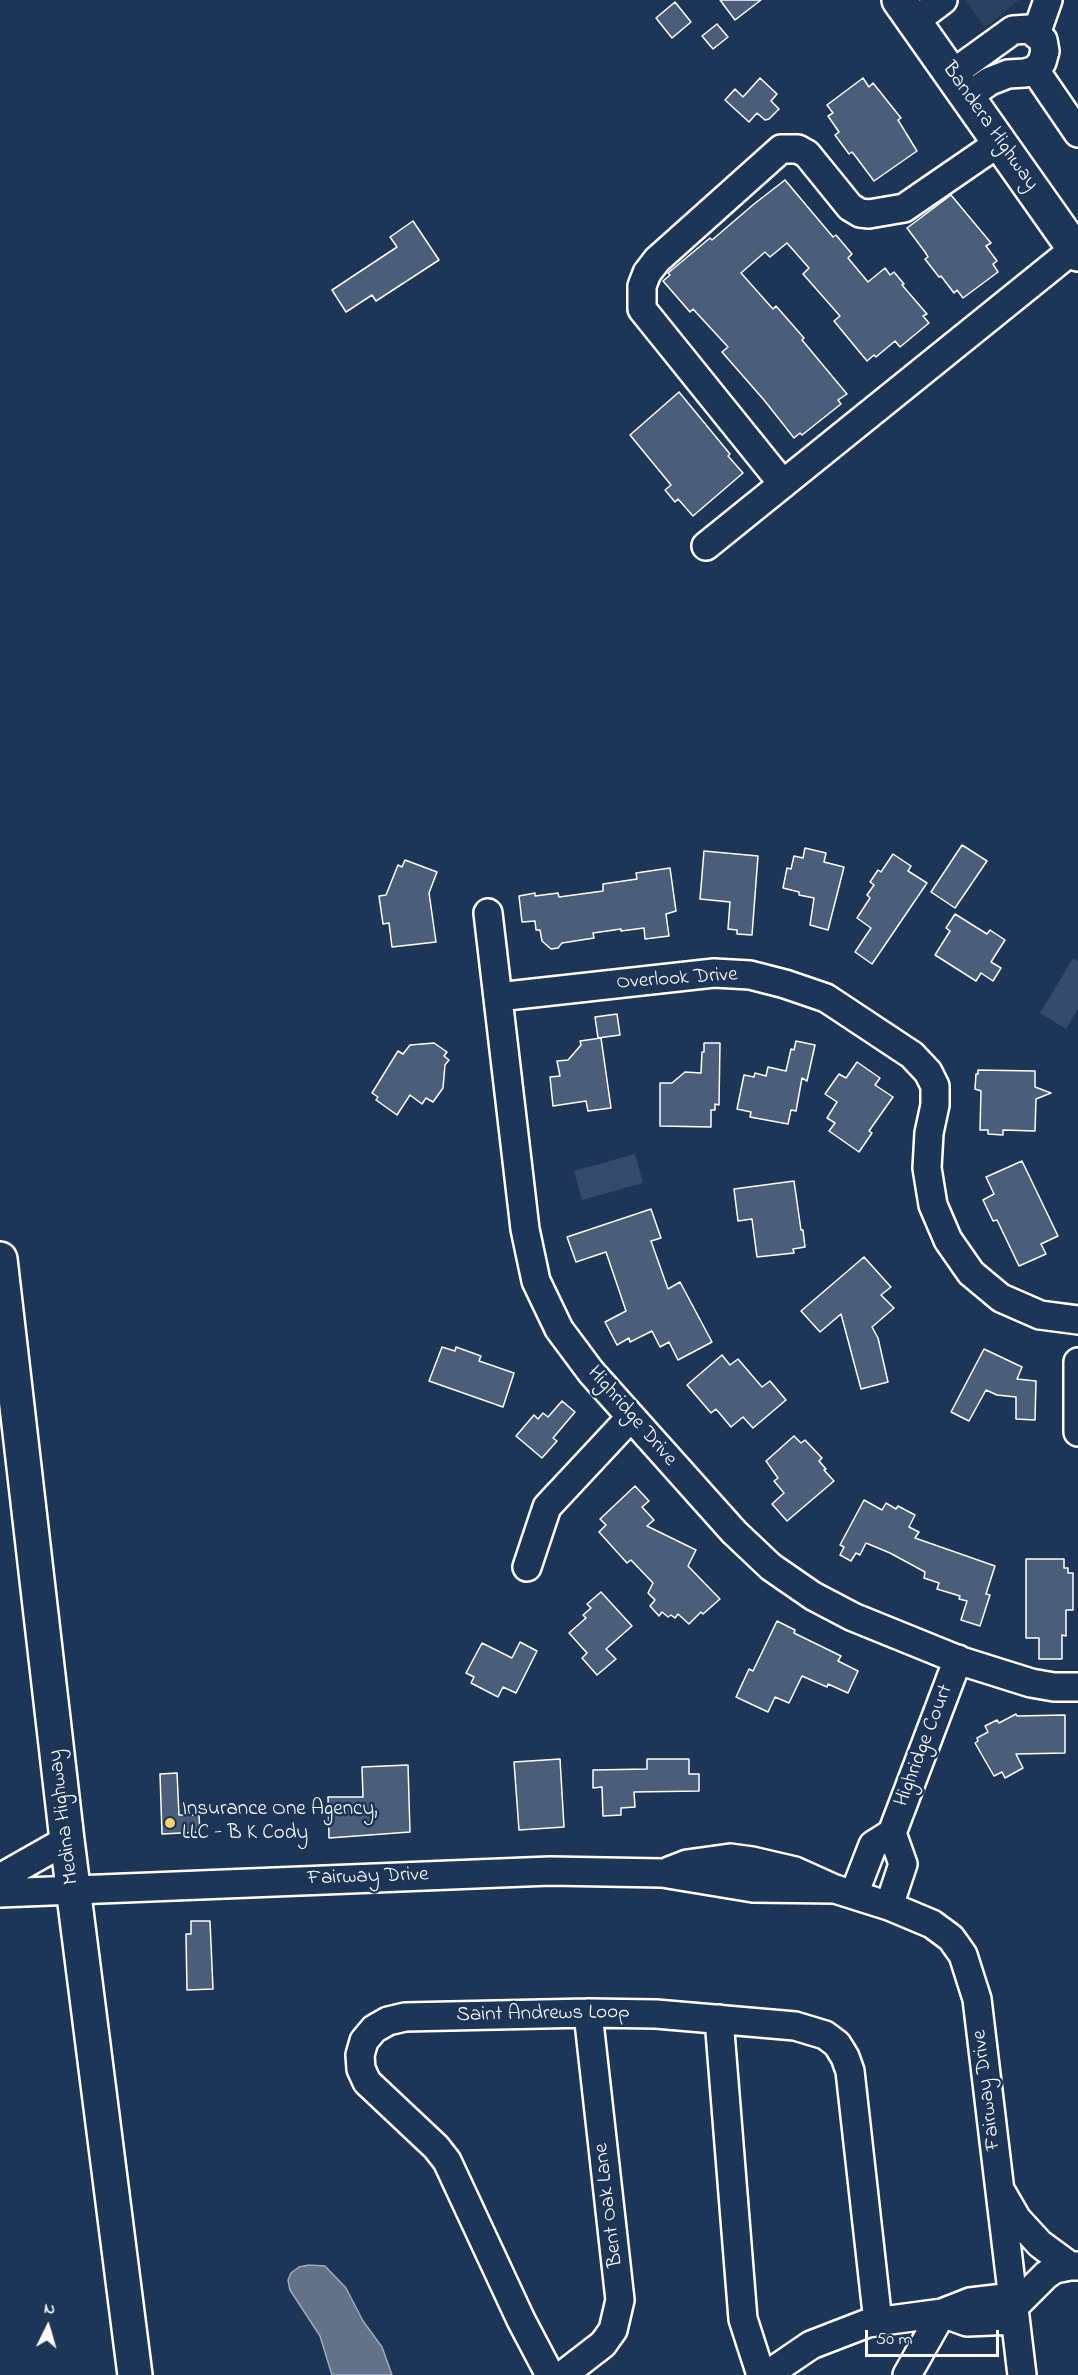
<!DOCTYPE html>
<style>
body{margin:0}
#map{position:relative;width:1078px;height:2375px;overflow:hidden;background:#1d3557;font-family:"Indie Flower",sans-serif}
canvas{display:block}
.north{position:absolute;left:18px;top:2297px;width:60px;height:60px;-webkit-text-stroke:4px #1d3557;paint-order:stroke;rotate:5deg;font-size:16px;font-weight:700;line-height:24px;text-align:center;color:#fff}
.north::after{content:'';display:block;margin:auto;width:21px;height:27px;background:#fff;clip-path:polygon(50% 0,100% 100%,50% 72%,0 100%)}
.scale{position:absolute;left:865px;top:2330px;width:134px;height:27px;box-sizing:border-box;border:3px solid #fff;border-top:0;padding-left:8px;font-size:18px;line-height:21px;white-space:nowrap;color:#fff;-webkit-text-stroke:4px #1d3557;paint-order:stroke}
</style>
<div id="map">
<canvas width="1078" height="2375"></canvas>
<div class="north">N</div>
<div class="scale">50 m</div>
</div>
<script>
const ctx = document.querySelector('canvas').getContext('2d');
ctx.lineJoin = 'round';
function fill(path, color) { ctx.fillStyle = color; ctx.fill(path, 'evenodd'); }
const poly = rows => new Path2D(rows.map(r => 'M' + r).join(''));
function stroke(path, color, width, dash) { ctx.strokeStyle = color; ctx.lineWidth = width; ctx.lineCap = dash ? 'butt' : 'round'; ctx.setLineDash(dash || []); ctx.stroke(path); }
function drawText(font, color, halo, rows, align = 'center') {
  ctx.font = font + ' "Indie Flower",sans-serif'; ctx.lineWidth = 5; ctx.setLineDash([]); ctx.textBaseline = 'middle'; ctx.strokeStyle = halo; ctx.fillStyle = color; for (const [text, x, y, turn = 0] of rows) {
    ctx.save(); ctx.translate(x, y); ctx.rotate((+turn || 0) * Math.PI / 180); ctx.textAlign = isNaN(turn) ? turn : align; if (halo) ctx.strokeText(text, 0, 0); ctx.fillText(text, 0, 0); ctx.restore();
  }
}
fill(poly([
 [965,0,1019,0,985,28]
]), '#2a4161');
fill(poly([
 [1073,958,1078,961,1078,1009,1066,1029,1040,1013],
 [635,1154,643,1183,582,1200,574,1171]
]), '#364b69');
const water = poly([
 [309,2265,325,2266,346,2288,363,2321,382,2347,392,2375,332,2375,320,2336,290,2290,288,2280,291,2273,299,2267,309,2265]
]);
fill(water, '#617289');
stroke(water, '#a0aab8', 1.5);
const building = poly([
 [720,0,761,0,735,20,720,0],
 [675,2,691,22,672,38,656,18,675,2],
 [717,24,728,37,713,49,702,36,717,24],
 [760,78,777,94,771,101,779,109,769,119,765,120,757,113,749,122,725,100,735,89,743,97,760,78],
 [863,78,869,87,873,83,901,118,898,120,917,151,874,181,856,157,852,152,849,154,835,135,839,132,828,116,833,113,827,105,863,78],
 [785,180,833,237,836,235,852,254,848,258,868,282,885,268,890,275,894,272,904,284,902,285,927,314,923,316,929,323,900,347,895,341,876,357,874,355,867,361,834,321,840,316,803,274,809,268,787,243,770,257,765,252,741,273,773,309,776,306,804,338,802,340,847,394,838,400,841,404,802,435,800,433,794,438,764,400,722,352,728,347,693,309,690,312,663,281,670,275,668,273,710,238,712,240,754,204,785,180],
 [951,195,991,243,986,246,997,261,993,264,998,272,963,298,957,290,954,293,941,276,939,277,925,259,928,257,925,252,907,228,951,195],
 [413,221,439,260,376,301,372,295,346,312,332,290,397,247,390,237,413,221],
 [679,392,730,454,728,456,743,473,693,516,678,499,675,502,665,490,671,485,630,435,679,392],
 [962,845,987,861,955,908,931,892,962,845],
 [805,848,826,853,824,862,844,867,828,930,810,925,814,898,799,895,799,892,783,888,787,868,791,869,794,856,803,858,805,848],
 [704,851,758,856,752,935,737,934,737,930,728,929,730,902,700,899,704,851],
 [893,854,911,866,908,871,927,883,872,964,855,952,871,928,857,918,870,898,867,895,874,885,870,882,878,870,881,872,893,854],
 [405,860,437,872,429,893,436,942,392,947,389,923,383,924,379,896,386,895,398,865,402,867,405,860],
 [670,868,676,911,666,914,669,936,645,939,644,928,621,931,621,929,593,933,594,938,562,943,558,948,551,949,542,941,540,930,536,930,535,921,522,922,519,896,535,893,535,896,558,893,559,897,603,891,603,884,637,879,636,873,670,868],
 [955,914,987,934,990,930,1005,940,991,962,1001,968,993,981,981,973,976,981,935,955,950,931,946,928,955,914],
 [617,1014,620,1035,598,1038,595,1017,617,1014],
 [601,1038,611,1108,588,1111,586,1101,553,1106,550,1077,560,1076,557,1061,568,1060,581,1045,580,1041,601,1038],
 [796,1041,815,1045,807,1081,802,1078,796,1111,791,1110,788,1124,750,1117,751,1112,737,1109,744,1075,754,1077,755,1073,766,1076,768,1067,786,1071,791,1049,794,1050,796,1041],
 [434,1043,447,1052,444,1056,449,1060,445,1065,443,1088,433,1102,426,1098,422,1104,410,1095,397,1115,376,1100,378,1097,372,1093,398,1051,403,1054,410,1045,434,1043],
 [704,1043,720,1043,719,1105,715,1104,715,1110,711,1110,711,1127,660,1126,660,1083,672,1083,685,1072,701,1073,702,1052,704,1052,704,1043],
 [857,1062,880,1078,875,1085,893,1097,869,1131,872,1133,859,1152,829,1131,835,1123,827,1118,837,1102,825,1094,839,1074,846,1078,857,1062],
 [978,1070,1035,1071,1035,1087,1051,1093,1036,1099,1035,1131,1003,1130,1003,1135,988,1134,988,1130,980,1130,981,1091,975,1089,976,1074,978,1074,978,1070],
 [1022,1161,1058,1236,1041,1244,1046,1254,1019,1266,997,1220,993,1221,983,1200,994,1194,986,1177,1022,1161],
 [794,1181,801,1230,803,1230,805,1247,793,1249,794,1253,757,1257,752,1219,738,1221,734,1189,794,1181],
 [651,1209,661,1238,651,1241,668,1289,680,1282,712,1342,678,1360,669,1342,660,1347,652,1331,630,1342,629,1338,617,1345,605,1322,626,1311,606,1252,576,1262,567,1237,651,1209],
 [864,1257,891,1287,881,1295,894,1308,872,1327,878,1338,888,1382,861,1389,841,1314,820,1332,801,1311,864,1257],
 [442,1347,455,1351,456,1347,481,1356,479,1361,514,1373,503,1407,429,1381,442,1347],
 [984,1349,1022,1367,1017,1379,1036,1381,1035,1420,1016,1419,1016,1397,997,1395,986,1390,969,1421,951,1412,984,1349],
 [722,1355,730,1365,738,1359,762,1387,770,1381,786,1400,753,1428,743,1417,731,1427,716,1409,711,1413,687,1385,722,1355],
 [562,1401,575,1412,553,1438,557,1441,542,1458,516,1436,534,1415,538,1419,543,1413,548,1417,562,1401],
 [794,1436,801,1443,805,1440,822,1458,819,1461,826,1469,824,1470,834,1481,787,1521,772,1504,784,1493,774,1481,778,1478,766,1461,794,1436],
 [635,1486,649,1501,642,1507,654,1520,647,1526,696,1550,688,1566,720,1599,703,1614,701,1612,689,1624,678,1614,675,1618,671,1615,668,1617,662,1612,659,1616,650,1606,655,1600,648,1593,653,1583,631,1560,627,1563,599,1532,606,1525,600,1519,635,1486],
 [864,1500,882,1510,886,1503,896,1509,898,1506,915,1515,909,1527,919,1532,915,1538,995,1566,986,1594,990,1595,980,1626,961,1620,967,1601,959,1599,960,1596,937,1589,939,1583,924,1578,925,1572,890,1553,866,1543,860,1555,856,1553,851,1561,840,1555,844,1547,840,1545,864,1500],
 [1026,1559,1064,1559,1064,1568,1068,1568,1068,1573,1073,1573,1073,1610,1066,1610,1066,1636,1062,1635,1062,1659,1039,1659,1039,1638,1026,1638,1026,1559],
 [601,1592,632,1626,606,1649,616,1659,597,1675,582,1658,587,1653,569,1633,586,1618,583,1615,591,1608,587,1604,601,1592],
 [777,1621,795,1630,794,1633,841,1656,838,1661,858,1671,848,1693,828,1684,827,1687,802,1676,789,1703,775,1697,768,1712,736,1697,749,1669,753,1671,777,1621],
 [520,1642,537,1651,516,1693,503,1687,498,1697,471,1683,474,1677,466,1673,482,1643,512,1658,520,1642],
 [1016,1714,1017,1716,1065,1715,1065,1753,1016,1754,1023,1768,1005,1778,1002,1772,994,1776,975,1743,978,1741,977,1738,988,1732,985,1726,997,1720,999,1723,1016,1714],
 [560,1759,564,1827,519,1830,514,1762,560,1759],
 [647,1759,689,1759,689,1774,699,1774,699,1791,634,1792,635,1807,621,1808,621,1815,603,1816,602,1787,593,1788,593,1770,647,1769,647,1759],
 [408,1765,410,1832,329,1838,328,1797,363,1797,362,1767,408,1765],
 [177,1773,179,1815,199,1815,200,1832,162,1834,160,1774,177,1773],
 [191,1921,210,1921,213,1989,187,1990,186,1934,191,1934,191,1921]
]);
fill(building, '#4a5d79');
stroke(building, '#fff', 1.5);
const minor = poly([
 [914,22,943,0],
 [1036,34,1048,0],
 [1035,70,1078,133],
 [952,74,1013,30,1029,29,1043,40,1045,51,1042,62,1035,70,1025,73,1008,74,990,81,968,96],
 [783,484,642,309,642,286,647,273,657,260,781,149,798,149,807,154,850,207,860,213,869,214,904,208,1000,142],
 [706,546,1074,249],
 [488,913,525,1229,536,1281,559,1329,591,1372,734,1532,771,1567,813,1596,853,1617,964,1662,1031,1683,1054,1687,1078,1687],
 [498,997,714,973,750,975,785,984,826,998,912,1055,928,1072,935,1086,935,1105,929,1133,927,1168,933,1205,948,1240,971,1273,1001,1298,1040,1315,1078,1320],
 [1078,1362,1078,1432],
 [527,1567,547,1507,630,1418],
 [669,1871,687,1864,730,1858,752,1861,795,1871,835,1889,889,1906,932,1924,951,1938,963,1955,977,1999,1022,2375],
 [0,1878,67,1840],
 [0,1893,550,1871,662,1873,753,1888,835,1889],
 [854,1894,873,1845,892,1833,958,1659],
 [889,1906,903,1864,892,1833],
 [719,2019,743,2319,761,2375],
 [1002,2193,1017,2219,1040,2244,1070,2266],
 [1013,2308,1046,2275,1055,2269,1070,2266,1078,2266],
 [942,2313,967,2322,1015,2320],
 [550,2375,521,2320,447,2161,436,2147,367,2082,361,2069,360,2055,364,2041,374,2029,388,2021,405,2017,588,2013,656,2014,795,2026,825,2035,837,2044,845,2057,850,2071,878,2322],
 [563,2375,603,2344,613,2330,620,2300,588,2013],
 [767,2375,811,2345,868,2323,942,2313,970,2302,1012,2297],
 [907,2375,942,2313]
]);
const major = poly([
 [899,0,1078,254],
 [0,1259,67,1840,135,2375]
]);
stroke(minor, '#fff', 32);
stroke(major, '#fff', 38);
stroke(minor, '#1d3557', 27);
stroke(major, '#1d3557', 33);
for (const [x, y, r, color] of [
 [170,1823,6,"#ffd166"]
]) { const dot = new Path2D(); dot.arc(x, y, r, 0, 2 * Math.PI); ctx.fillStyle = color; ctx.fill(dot); stroke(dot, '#1d3557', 2); }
drawText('21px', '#fff', '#1d3557', [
 ["Bandera Highway",989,127,55],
 ["Overlook Drive",677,980,-4],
 ["Highridge Drive",631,1417,49],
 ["Highridge Court",925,1746,-69],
 ["Medina Highway",65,1817,-97],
 ["Fairway Drive",368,1878,-2],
 ["Saint Andrews Loop",543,2015,-1],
 ["Fairway Drive",988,2090,-97],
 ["Bent Oak Lane",610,2205,-97]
]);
drawText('21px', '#fff', '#1d3557', [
 ["Insurance One Agency,",182,1811],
 ["LLC - B K Cody",182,1835]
], 'left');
</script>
